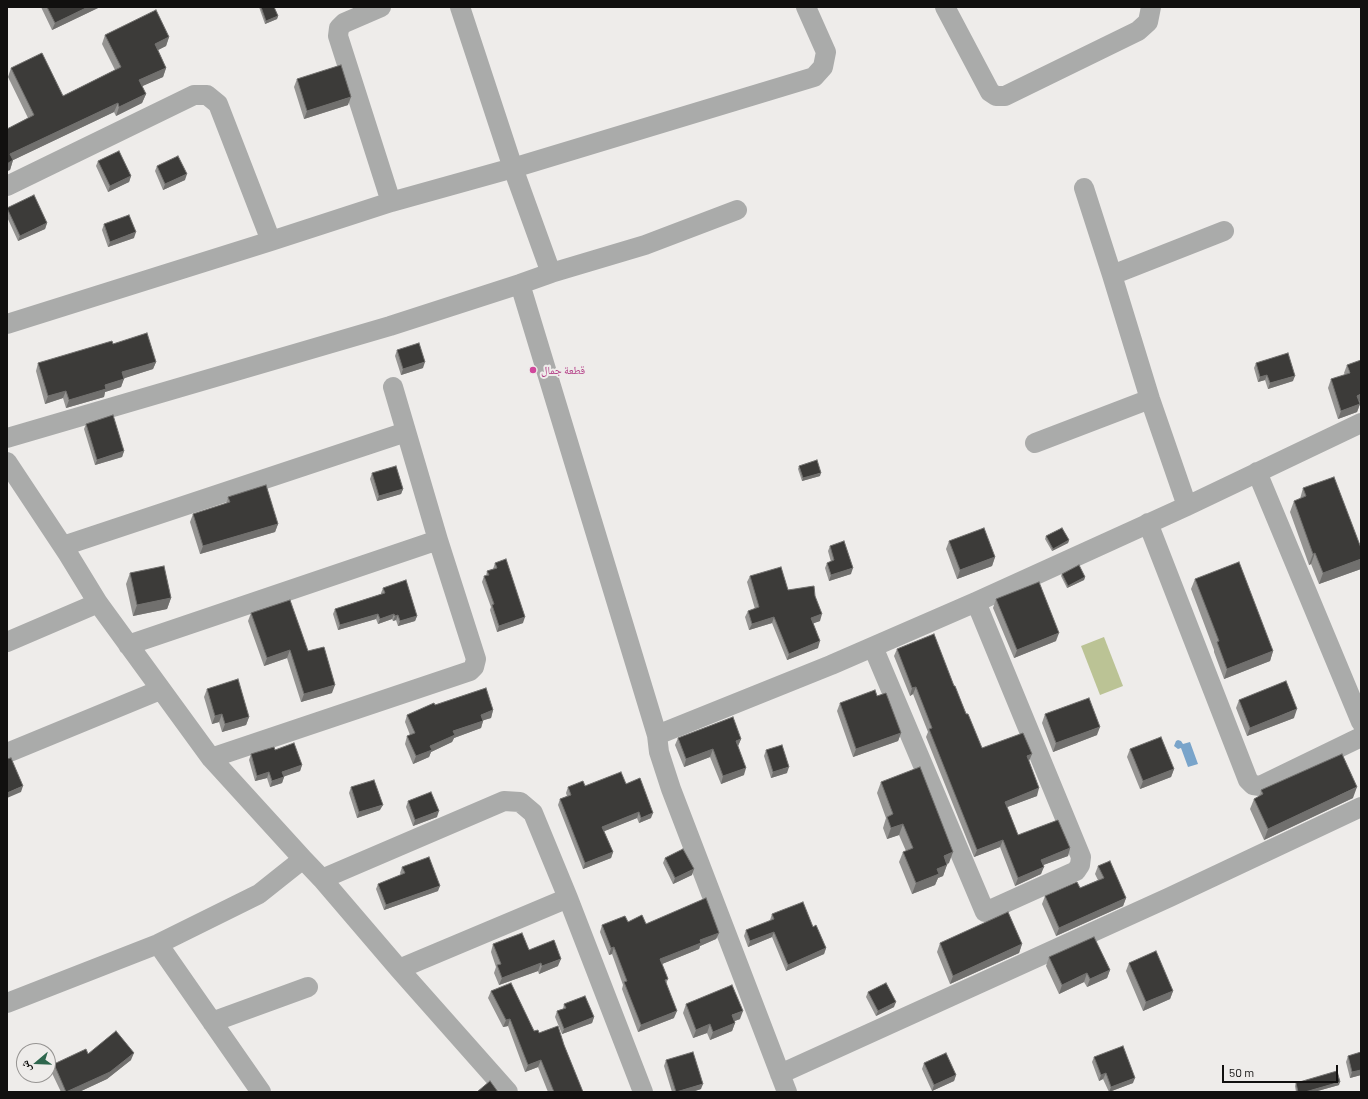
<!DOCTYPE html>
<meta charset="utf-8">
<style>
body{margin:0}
#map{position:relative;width:1368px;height:1099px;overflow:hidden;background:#eeecea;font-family:Barlow,"Noto Naskh Arabic",sans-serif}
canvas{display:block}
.frame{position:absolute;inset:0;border:8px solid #11100f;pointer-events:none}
.north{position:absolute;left:16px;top:1043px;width:40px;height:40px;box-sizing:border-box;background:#eeecea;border:1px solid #969492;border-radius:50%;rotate:251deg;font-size:11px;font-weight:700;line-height:16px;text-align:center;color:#11100f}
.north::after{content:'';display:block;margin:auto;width:14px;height:18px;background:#2e664d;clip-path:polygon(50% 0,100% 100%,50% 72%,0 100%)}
.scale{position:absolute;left:1222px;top:1065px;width:116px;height:18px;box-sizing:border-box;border:2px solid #11100f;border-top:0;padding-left:5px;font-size:12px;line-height:14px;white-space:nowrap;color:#11100f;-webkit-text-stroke:3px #eeecea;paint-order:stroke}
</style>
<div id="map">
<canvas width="1368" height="1099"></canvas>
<div class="frame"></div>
<div class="north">ش</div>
<div class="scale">50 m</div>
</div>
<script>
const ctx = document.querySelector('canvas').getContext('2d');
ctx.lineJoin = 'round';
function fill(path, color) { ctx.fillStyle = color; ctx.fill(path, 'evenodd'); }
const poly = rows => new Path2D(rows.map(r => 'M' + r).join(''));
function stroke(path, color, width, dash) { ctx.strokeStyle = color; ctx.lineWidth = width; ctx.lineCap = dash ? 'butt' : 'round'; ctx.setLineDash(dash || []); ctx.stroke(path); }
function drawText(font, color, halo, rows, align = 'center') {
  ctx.font = font + ' Barlow,"Noto Naskh Arabic",sans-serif'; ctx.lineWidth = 4; ctx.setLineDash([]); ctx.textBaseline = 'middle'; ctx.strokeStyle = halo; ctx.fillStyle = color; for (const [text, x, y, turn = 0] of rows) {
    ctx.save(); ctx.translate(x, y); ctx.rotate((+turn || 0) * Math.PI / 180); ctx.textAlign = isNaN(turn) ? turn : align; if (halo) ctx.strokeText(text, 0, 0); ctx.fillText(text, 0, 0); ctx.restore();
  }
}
fill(poly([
 [1104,637,1123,686,1100,695,1081,646]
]), '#bbc395');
fill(poly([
 [1178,740,1181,741,1183,744,1190,742,1198,764,1188,767,1181,748,1178,749,1174,746,1176,741]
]), '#79a4ca');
stroke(poly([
 [381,7,344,23,339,28,338,36,391,202],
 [460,7,513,168,551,273],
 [945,7,990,92,996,96,1005,96,1138,31,1148,22,1151,7],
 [7,186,194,95,207,95,218,104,271,241],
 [1084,188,1112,275,1150,399,1187,506],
 [1112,275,1224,231],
 [520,284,657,735,659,752,671,789,787,1092],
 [7,324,271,241,391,202,513,168,814,77,823,67,826,52,806,7],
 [7,438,390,326,520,284,551,273,645,245,737,210],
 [1035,443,1150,399],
 [7,462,68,554,98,603,211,758,303,859,322,879,399,969,508,1092],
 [1257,472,1361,722],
 [1148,523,1248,780,1253,785,1260,786,1361,737],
 [63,546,406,432],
 [7,642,98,603],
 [128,645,438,540],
 [873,647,985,912,1076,871,1080,865,1081,857,976,602],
 [657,735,831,665,976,602,1187,506,1361,423],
 [7,753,160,690],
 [211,758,470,671,474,667,476,659,438,540,393,387],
 [322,879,504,801,520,802,533,813,568,898,643,1092],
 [158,944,261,1092],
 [399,969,568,898],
 [7,1003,158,944,259,894,303,859],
 [212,1022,308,987],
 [780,1074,1170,897,1361,807]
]), '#aaabaa', 20);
fill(poly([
 [41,7,98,7,98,8,52,30],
 [259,7,274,7,278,16,277,19,265,24],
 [105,35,169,37,166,46,158,50,166,68,163,77,142,86,146,94,142,103,116,116,114,112,13,160,10,170,7,171,7,129,28,118,8,77,11,68,63,96,115,70,102,44],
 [297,79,348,105,304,119,294,87],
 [98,161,131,176,129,182,108,192,96,166],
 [157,166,185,180,163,190,155,171],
 [7,208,47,223,45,229,18,241,7,217],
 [104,224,134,238,108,247,102,230],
 [113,344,156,362,153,369,124,378,121,387,105,392,104,397,66,408,63,398,45,404,36,371,38,363],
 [397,350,423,368,401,375,395,356],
 [1256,363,1293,381,1268,389,1265,380,1258,382,1254,368],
 [1347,365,1360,404,1357,412,1338,419,1328,388,1331,379,1345,375,1344,373],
 [86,424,124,451,122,457,95,465,84,429],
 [799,466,820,476,802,481,798,469],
 [372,473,403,489,401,494,377,501,370,479],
 [1303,488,1361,548,1361,569,1319,584,1311,564,1309,565,1290,512,1294,501,1300,499],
 [228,497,278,524,275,532,200,554,190,522,193,514,226,504],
 [1046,536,1069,540,1068,543,1052,551,1045,539],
 [949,541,995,557,992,566,957,579,946,549],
 [830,546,851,574,829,581,825,568,827,563,831,562,828,551],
 [495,563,523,623,497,632,490,610,491,607,482,582,484,576,486,576,487,571,493,569],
 [130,573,171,598,167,609,133,616,126,584],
 [1062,574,1085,577,1084,580,1067,588,1061,576],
 [750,576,788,590,815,596,820,621,813,623,818,648,787,660,772,623,749,630,745,617,748,611,755,609,747,582],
 [1195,579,1273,651,1270,661,1224,679,1214,652,1214,650,1191,589],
 [383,588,417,616,415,621,398,626,396,620,393,621,392,619,378,624,376,619,338,630,333,614,335,609,381,594,381,593],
 [996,599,1056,641,1014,658,993,608],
 [251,613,308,651,332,693,301,702,287,658,264,666,248,621],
 [897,649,954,686,982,748,1029,761,1037,796,1007,807,1018,835,1070,848,1068,856,1043,865,1041,874,1015,886,1000,847,974,857,926,737,928,732,913,694,910,696,894,656],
 [207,689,249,717,246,725,222,732,219,722,212,724,204,697],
 [877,696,901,733,898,741,853,757,837,711,840,703],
 [1239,700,1294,718,1247,736,1236,708],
 [435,705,493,710,491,718,483,720,483,721,481,728,454,738,452,742,431,752,429,757,413,764,405,744,407,736,410,735,405,722,407,715],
 [1045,714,1097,735,1053,752,1042,723],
 [678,738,741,739,738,746,744,775,721,784,710,757,684,767,675,745],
 [1130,749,1174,769,1171,777,1140,789,1127,757],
 [275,750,302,765,300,771,284,776,284,777,282,783,270,787,267,778,255,781,249,760,251,754],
 [766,750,787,773,771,778,764,756],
 [881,782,949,863,947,864,943,876,938,878,935,885,912,894,899,862,903,852,906,851,899,835,887,839,883,828,886,818,877,793],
 [626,784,651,818,639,823,637,818,604,831,613,852,611,858,583,869,558,805,560,799,567,796,566,793,568,787],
 [351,787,380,810,357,818,349,793],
 [1261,790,1353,798,1264,840,1250,809,1254,799,1259,797],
 [408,801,437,817,413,826,406,807],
 [665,858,692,875,673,884,663,863],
 [1098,866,1126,898,1123,906,1056,936,1042,904,1045,896,1080,888,1098,880,1095,874],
 [402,867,438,891,384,910,376,889,378,884,401,875,400,873],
 [772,914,813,927,826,948,824,954,786,971,772,937,748,947,744,936,746,930,771,921,770,920],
 [628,922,719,933,716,939,700,946,699,949,662,964,668,979,666,984,674,1018,638,1032,622,989,623,985,612,954,609,955,600,932,602,925],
 [940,943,1022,944,1019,953,950,984,937,952],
 [493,944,529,950,558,966,539,974,538,971,499,985,494,973,496,967,491,952],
 [1049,957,1110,970,1107,978,1087,987,1084,982,1059,994,1046,966],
 [1129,963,1173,991,1170,999,1143,1011,1126,971],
 [491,991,534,1031,539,1033,564,1045,583,1092,548,1092,538,1067,525,1072,508,1026,503,1027,488,998],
 [868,992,894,1007,876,1016,866,997],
 [564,1004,594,1017,592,1023,562,1034,555,1017,557,1011,563,1009],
 [686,1004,740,1019,735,1021,735,1023,732,1031,710,1040,707,1033,693,1038,683,1013],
 [1361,1052,1361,1075,1350,1078,1346,1062,1348,1056],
 [88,1054,131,1060,107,1079,79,1092,61,1092,51,1071,54,1064],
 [1094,1057,1133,1083,1109,1092,1103,1079,1099,1081,1092,1062],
 [666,1060,701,1089,692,1092,672,1092,664,1066],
 [924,1063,956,1075,954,1081,932,1091,922,1069],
 [1296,1083,1339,1085,1314,1092,1296,1092,1295,1086]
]), '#959492');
fill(poly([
 [88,7,98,7,98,8,52,30,55,23],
 [278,16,277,19,265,24,266,21],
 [169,37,166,46,152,53,155,44],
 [166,68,163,77,136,89,139,80],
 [146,94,142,103,116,116,119,107],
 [351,97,348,105,304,119,307,111],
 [118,103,114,112,7,163,10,154],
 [13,160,10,170,7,171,7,164],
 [187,174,185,180,163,190,165,184],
 [131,176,129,182,108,192,110,186],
 [47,223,45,229,18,241,20,236],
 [136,232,134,238,108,247,110,242],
 [156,362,153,369,119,380,122,372],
 [425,362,423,368,401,375,403,369],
 [1267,375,1265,380,1258,382,1260,377],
 [1295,376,1293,381,1268,389,1270,383],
 [124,379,121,387,105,392,104,397,66,408,69,400,105,385],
 [66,391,63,398,45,404,48,396],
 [1361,394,1361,401,1354,404,1357,396],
 [1360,404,1357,412,1338,419,1341,411],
 [124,451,122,457,95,465,97,460],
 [821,473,820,476,802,481,803,478],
 [403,489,401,494,377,501,379,496],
 [278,524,275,532,200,554,203,546],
 [1069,540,1068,543,1052,551,1053,549],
 [1315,553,1311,564,1309,565,1313,554],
 [995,557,992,566,957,579,960,570],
 [1361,559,1361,569,1319,584,1323,573],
 [853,568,851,574,829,581,831,575],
 [1085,577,1084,580,1067,588,1068,586],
 [171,598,167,609,133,616,137,605],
 [378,614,376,619,338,630,340,625],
 [394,614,392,619,378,624,380,619],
 [822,614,820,621,809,625,811,618],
 [398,615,396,620,393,621,395,616],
 [417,616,415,621,398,626,400,621],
 [525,617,523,623,497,632,499,626],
 [774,617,772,623,749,630,752,624],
 [1059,633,1056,641,1014,658,1017,650],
 [820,641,818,648,787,660,789,654],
 [290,650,287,658,264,666,267,658],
 [1273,651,1270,661,1224,679,1227,669],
 [335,685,332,693,301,702,304,694],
 [916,687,913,694,910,696,912,688],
 [1297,709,1294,718,1247,736,1250,728],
 [493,710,491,718,478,722,481,715],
 [222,714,219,722,212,724,215,716],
 [249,717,246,725,222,732,225,724],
 [483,721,481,728,454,738,452,742,431,752,429,757,413,764,416,756,430,746,453,731],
 [1100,727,1097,735,1053,752,1056,743],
 [901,733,898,741,853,757,856,749],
 [741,739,738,746,736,741],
 [713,749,710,757,684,767,686,759],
 [1032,754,1029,761,1024,763,1027,756],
 [302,765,300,771,280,778,282,772],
 [789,767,787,773,771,778,773,772],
 [746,768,744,775,721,784,723,776],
 [1174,769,1171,777,1140,789,1143,781],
 [269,772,267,778,255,781,257,776],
 [284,777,282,783,270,787,272,781],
 [23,786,21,792,7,798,7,793],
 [1357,787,1353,798,1264,840,1268,829],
 [1039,788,1037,796,1002,809,1005,802],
 [383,805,380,810,357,818,359,812],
 [439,811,437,817,413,826,415,820],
 [639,812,637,818,600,833,602,827],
 [653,813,651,818,639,823,641,818],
 [903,824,899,835,887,839,891,828],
 [1003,840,1000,847,974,857,977,850],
 [1070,848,1068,856,1038,867,1041,860],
 [613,852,611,858,583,869,585,863],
 [953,852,949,863,940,867,944,856],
 [947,865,943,876,938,878,935,885,912,894,916,883,937,869],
 [1044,867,1041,874,1015,886,1018,878],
 [694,869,692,875,673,884,675,878],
 [440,886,438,891,384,910,386,905],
 [1126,898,1123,906,1056,936,1059,928],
 [774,932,772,937,748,947,750,941],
 [719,933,716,939,700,946,699,949,657,966,660,959,700,940],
 [1022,944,1019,953,950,984,953,976],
 [614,947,612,954,609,955,611,948],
 [826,948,824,954,786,971,788,965],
 [561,959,558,966,539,974,542,966],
 [541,963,538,971,499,985,502,978],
 [1110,970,1107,978,1087,987,1090,979],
 [1087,973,1084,982,1059,994,1062,985],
 [1173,991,1170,999,1143,1011,1146,1002],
 [896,1002,894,1007,876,1016,878,1011],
 [677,1011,674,1018,638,1032,641,1025],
 [743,1011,740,1019,729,1023,732,1015],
 [594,1017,592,1023,562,1034,564,1029],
 [510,1019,508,1026,503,1027,506,1020],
 [735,1023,732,1031,710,1040,713,1032],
 [710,1024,707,1033,693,1038,696,1030],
 [134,1053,131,1060,107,1079,79,1092,66,1092],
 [541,1060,538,1067,525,1072,528,1065],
 [1361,1070,1361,1075,1350,1078,1352,1072],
 [1106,1073,1103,1079,1099,1081,1101,1075],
 [956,1075,954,1081,932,1091,934,1085],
 [1135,1078,1133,1083,1109,1092,1111,1087],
 [1340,1082,1339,1085,1314,1092,1305,1092],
 [703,1084,701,1089,692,1092,676,1092]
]), '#71706e');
const building = poly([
 [47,7,88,7,55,23,47,7],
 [261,7,274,7,278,16,266,21,261,7],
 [156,10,169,37,155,44,166,68,139,80,146,94,119,107,118,103,10,154,13,160,7,164,7,129,34,115,11,68,42,53,63,96,121,67,105,35,156,10],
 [341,65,351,97,307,111,297,79,341,65],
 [119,151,131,176,110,186,98,161,119,151],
 [178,156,187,174,165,184,157,166,178,156],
 [34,195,47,223,20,236,7,208,34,195],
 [129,215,136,232,110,242,104,224,129,215],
 [147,333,156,362,122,372,124,379,105,385,106,389,69,400,66,391,48,396,38,363,112,341,113,344,147,333],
 [419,343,425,362,403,369,397,350,419,343],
 [1288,353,1295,376,1270,383,1267,375,1260,377,1256,363,1288,353],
 [1361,360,1361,394,1357,396,1360,404,1341,411,1331,379,1350,373,1347,365,1361,360],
 [113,415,124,451,97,460,86,424,113,415],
 [817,460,821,473,803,478,799,466,817,460],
 [396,466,403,489,379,496,372,473,396,466],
 [1334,477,1361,548,1361,559,1323,573,1315,553,1313,554,1294,501,1306,496,1303,488,1334,477],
 [266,485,278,524,203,546,193,514,230,502,228,497,266,485],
 [984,528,995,557,960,570,949,541,984,528],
 [1062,528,1069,540,1053,549,1046,536,1062,528],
 [844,541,853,568,831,575,827,563,834,560,830,546,844,541],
 [506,559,525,617,499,626,492,605,494,604,484,576,489,575,487,571,497,568,495,563,506,559],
 [1239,562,1273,651,1227,669,1217,642,1219,641,1195,579,1239,562],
 [1079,565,1085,577,1068,586,1062,574,1079,565],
 [164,566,171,598,137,605,130,573,164,566],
 [781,567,788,590,814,586,815,596,822,614,811,618,820,641,789,654,774,617,752,624,748,611,759,607,750,576,781,567],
 [406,580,417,616,400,621,398,615,395,616,394,614,380,619,378,614,340,625,335,609,385,593,383,588,406,580],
 [1039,582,1059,633,1017,650,996,599,1039,582],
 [290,600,308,651,324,647,335,685,304,694,290,650,267,658,251,613,290,600],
 [934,634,954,686,955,686,966,714,968,714,982,748,1023,733,1032,754,1027,756,1039,788,1005,802,1018,835,1058,820,1070,848,1041,860,1044,867,1018,878,1003,840,977,850,929,729,932,728,916,687,912,688,897,649,934,634],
 [238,679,249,717,225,724,222,714,215,716,207,689,238,679],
 [1286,681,1297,709,1250,728,1239,700,1286,681],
 [486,688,493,710,481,715,483,721,453,731,455,735,430,746,432,750,416,756,407,736,415,733,407,715,434,703,435,705,486,688],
 [875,690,877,696,886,693,901,733,856,749,840,703,875,690],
 [1089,698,1100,727,1056,743,1045,714,1089,698],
 [733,717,741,739,736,741,746,768,723,776,713,749,686,759,678,738,733,717],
 [1161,737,1174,769,1143,781,1130,749,1161,737],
 [294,743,302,765,282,772,284,777,272,781,269,772,257,776,251,754,274,747,275,750,294,743],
 [782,745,789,767,773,772,766,750,782,745],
 [1342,754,1357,787,1268,829,1254,799,1263,794,1261,790,1342,754],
 [11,758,23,786,7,793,7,759,11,758],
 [920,767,953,852,944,856,947,865,937,869,939,874,916,883,903,852,913,848,903,824,891,828,887,817,893,814,881,782,920,767],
 [621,772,626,784,640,778,653,813,641,818,639,812,602,827,613,852,585,863,560,799,571,795,568,787,583,781,585,786,621,772],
 [374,780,383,805,359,812,351,787,374,780],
 [431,792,439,811,415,820,408,801,431,792],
 [683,849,694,869,675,878,665,858,683,849],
 [429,857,440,886,386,905,378,884,405,873,402,867,429,857],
 [1110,861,1126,898,1059,928,1045,896,1077,882,1080,888,1104,878,1098,866,1110,861],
 [706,898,719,933,700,940,701,943,660,959,668,979,665,980,677,1011,641,1025,624,982,627,981,614,947,611,948,602,925,625,916,628,922,642,915,646,924,706,898],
 [803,902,813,927,816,925,826,948,788,965,774,932,750,941,746,930,774,919,772,914,803,902],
 [1008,912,1022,944,953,976,940,943,1008,912],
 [522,933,529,950,554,940,561,959,542,966,541,963,502,978,497,965,501,964,493,944,522,933],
 [1094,937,1110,970,1090,979,1087,973,1062,985,1049,957,1094,937],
 [1156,951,1173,991,1146,1002,1129,963,1156,951],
 [511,983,534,1031,538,1030,539,1033,558,1026,564,1045,583,1092,554,1092,541,1060,528,1065,510,1019,506,1020,491,991,511,983],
 [886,983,896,1002,878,1011,868,992,886,983],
 [732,985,743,1011,732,1015,735,1023,713,1032,710,1024,696,1030,686,1004,732,985],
 [585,996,594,1017,564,1029,557,1011,566,1008,564,1004,585,996],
 [116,1031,134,1053,110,1072,66,1092,54,1064,86,1049,88,1054,116,1031],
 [1123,1046,1135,1078,1111,1087,1106,1073,1101,1075,1094,1057,1123,1046],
 [693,1052,703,1084,676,1092,666,1060,693,1052],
 [1361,1052,1361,1070,1352,1072,1348,1056,1361,1052],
 [946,1053,956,1075,934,1085,924,1063,946,1053],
 [1337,1071,1340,1082,1305,1092,1298,1092,1296,1083,1337,1071],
 [490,1081,498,1092,477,1092,490,1081]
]);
fill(building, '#3c3b39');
stroke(building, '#71706e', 1);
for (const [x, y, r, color] of [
 [533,370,4,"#d1479c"]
]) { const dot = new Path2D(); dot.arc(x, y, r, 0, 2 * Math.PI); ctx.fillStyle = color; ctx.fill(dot); stroke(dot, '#eeecea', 1.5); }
drawText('11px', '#b23c85', '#eeecea', [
 ["قطعة جمال",541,370]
], 'left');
</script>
